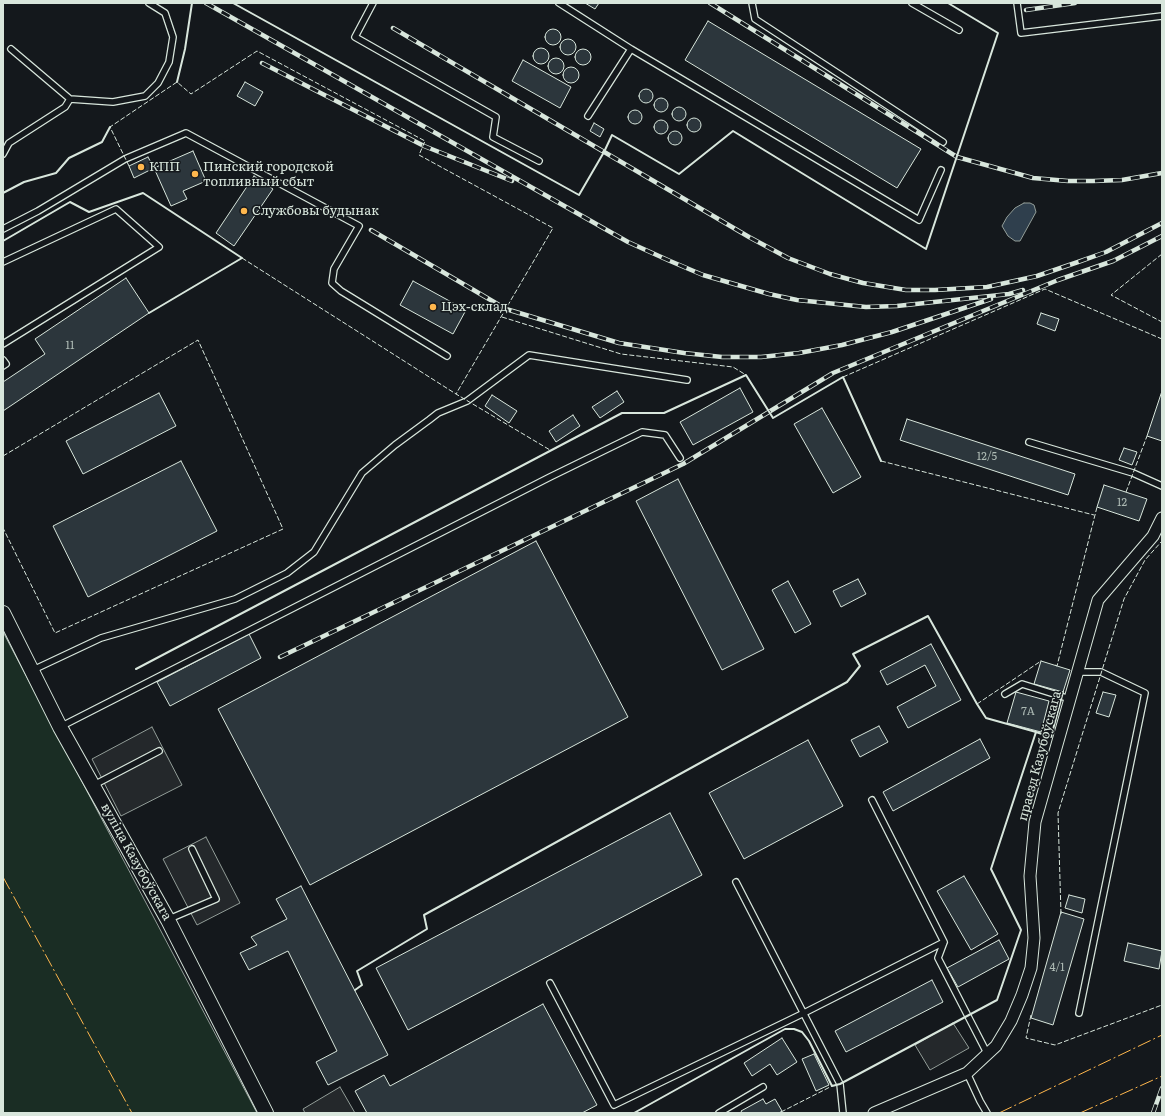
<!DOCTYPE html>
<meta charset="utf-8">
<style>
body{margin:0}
#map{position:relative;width:1165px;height:1116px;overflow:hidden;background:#14181c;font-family:Literata,serif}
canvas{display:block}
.frame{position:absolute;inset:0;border:4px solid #d8e6dc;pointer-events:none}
</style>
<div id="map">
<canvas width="1165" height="1116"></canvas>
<div class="frame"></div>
</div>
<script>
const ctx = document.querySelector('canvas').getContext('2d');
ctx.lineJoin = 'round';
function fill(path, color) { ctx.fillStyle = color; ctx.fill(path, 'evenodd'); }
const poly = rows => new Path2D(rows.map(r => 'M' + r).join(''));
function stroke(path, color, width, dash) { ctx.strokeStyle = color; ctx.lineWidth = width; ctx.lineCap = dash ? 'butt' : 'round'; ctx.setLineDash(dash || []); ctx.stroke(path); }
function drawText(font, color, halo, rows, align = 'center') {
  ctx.font = font + ' Literata,serif'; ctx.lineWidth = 3; ctx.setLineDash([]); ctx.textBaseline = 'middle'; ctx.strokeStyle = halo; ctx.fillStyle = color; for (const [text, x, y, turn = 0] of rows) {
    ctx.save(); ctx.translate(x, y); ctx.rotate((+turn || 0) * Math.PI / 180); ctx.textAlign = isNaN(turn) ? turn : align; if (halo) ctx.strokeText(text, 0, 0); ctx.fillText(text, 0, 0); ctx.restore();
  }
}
const green = poly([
 [3,632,257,1113,3,1113,3,632]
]);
fill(green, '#1a2d24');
stroke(green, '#939e99', 1);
const parking = poly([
 [152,727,182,785,121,816,92,759,152,727],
 [206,837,240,903,197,925,163,859,206,837],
 [953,1023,969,1048,930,1070,915,1045,953,1023],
 [340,1087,355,1113,305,1113,303,1109,340,1087]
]);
fill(parking, '#24282b');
stroke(parking, '#939e99', 1);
const water = poly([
 [1024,203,1030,203,1034,205,1036,212,1020,241,1015,241,1008,236,1002,226,1007,217,1015,208,1024,203]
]);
fill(water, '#2f3f4d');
stroke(water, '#939e99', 1);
const building = poly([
 [585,3,599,3,595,9,585,3],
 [708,21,921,149,897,188,685,60,708,21],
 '545 37a8 8 0 1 1 16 0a8 8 0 1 1-16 0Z',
 '560 47a8 8 0 1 1 16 0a8 8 0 1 1-16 0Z',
 '533 56a8 8 0 1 1 16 0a8 8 0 1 1-16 0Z',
 '575 57a8 8 0 1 1 16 0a8 8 0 1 1-16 0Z',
 '548 66a8 8 0 1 1 16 0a8 8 0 1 1-16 0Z',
 [523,60,571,87,560,108,512,81,523,60],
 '563 75a8 8 0 1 1 16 0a8 8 0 1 1-16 0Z',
 [245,82,263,92,255,106,237,96,245,82],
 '639 96a7 7 0 1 1 14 0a7 7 0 1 1-14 0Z',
 '654 105a7 7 0 1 1 14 0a7 7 0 1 1-14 0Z',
 '672 114a7 7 0 1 1 14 0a7 7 0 1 1-14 0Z',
 '628 117a7 7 0 1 1 14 0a7 7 0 1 1-14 0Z',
 '687 125a7 7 0 1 1 14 0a7 7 0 1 1-14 0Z',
 '654 127a7 7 0 1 1 14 0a7 7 0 1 1-14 0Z',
 [594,123,604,129,600,137,590,131,594,123],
 '668 138a7 7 0 1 1 14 0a7 7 0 1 1-14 0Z',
 [193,151,206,181,183,191,187,199,171,206,154,168,193,151],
 [148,157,154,168,134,178,129,166,148,157],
 [254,176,273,189,234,246,216,233,254,176],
 [126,278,149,313,3,411,3,382,45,354,35,339,126,278],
 [413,281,466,310,453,334,400,305,413,281],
 [1041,313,1059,319,1055,331,1037,324,1041,313],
 [740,388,753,412,693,445,680,422,740,388],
 [617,391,624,402,600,418,592,407,617,391],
 [1162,391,1162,441,1147,436,1162,391],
 [159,393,176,426,83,474,66,441,159,393],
 [492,395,517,411,509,423,485,406,492,395],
 [822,408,861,477,833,493,794,424,822,408],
 [573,415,580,426,556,442,549,431,573,415],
 [907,419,1075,474,1068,495,900,440,907,419],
 [1124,448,1137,452,1132,465,1119,460,1124,448],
 [181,461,217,531,88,597,53,526,181,461],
 [678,479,764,649,722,670,636,501,678,479],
 [1104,485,1147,499,1139,521,1097,507,1104,485],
 [536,541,628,717,310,885,218,709,536,541],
 [858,579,866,594,841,607,833,591,858,579],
 [788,581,811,624,795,633,772,590,788,581],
 [249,634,261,658,170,706,157,682,249,634],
 [931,644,961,700,908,728,897,707,936,686,925,665,887,685,880,671,931,644],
 [1041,661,1070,670,1063,692,1034,684,1041,661],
 [1016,692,1049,701,1041,732,1007,723,1016,692],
 [1103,692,1116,695,1109,717,1096,713,1103,692],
 [879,726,888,742,860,757,851,740,879,726],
 [980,739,990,758,893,811,883,792,980,739],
 [808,740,843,806,744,859,709,793,808,740],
 [670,813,702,875,408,1030,376,968,670,813],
 [964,876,998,934,971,950,937,891,964,876],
 [301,886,388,1055,328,1085,316,1062,337,1051,288,951,249,970,240,953,257,945,251,937,287,919,276,899,301,886],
 [1069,895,1085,899,1082,913,1065,908,1069,895],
 [1061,912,1084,919,1053,1025,1031,1018,1061,912],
 [999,940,1009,959,958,987,947,968,999,940],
 [1128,943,1162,951,1159,969,1124,961,1128,943],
 [932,980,943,1002,846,1052,835,1031,932,980],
 [543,1004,597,1105,582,1113,367,1113,355,1091,384,1075,390,1086,543,1004],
 [782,1038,797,1062,777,1075,770,1064,752,1076,744,1063,782,1038],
 [814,1054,829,1085,816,1091,802,1059,814,1054],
 [763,1099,766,1104,775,1099,782,1111,779,1113,742,1113,741,1111,763,1099]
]);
fill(building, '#2c363c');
stroke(building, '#d8e6dc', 1);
const service = poly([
 [373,3,355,37,496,117,493,137,539,161],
 [559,3,631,49,919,220,941,170],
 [752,3,755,19,943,142],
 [912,3,959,30],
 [1017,3,1021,33,1162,16],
 [70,99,113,102,145,96,158,83,169,62,173,37,165,13,149,3],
 [588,116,631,49],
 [3,154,9,143,65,107,70,99,11,49],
 [3,229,38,211,125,159,186,133,359,226,334,269,332,283,341,291,447,356],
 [3,262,116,209,159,247,3,344],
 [3,360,6,364,3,366],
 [1029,442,1133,473,1162,486],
 [33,670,101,638,235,599,287,573,314,552,362,473,395,445,429,420,438,413,467,401,529,355,687,380],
 [1078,672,1101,672,1145,693,1079,1013],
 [1005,694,1022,684,1070,699],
 [60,727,550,477,642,432,665,435,680,458],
 [94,785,159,751],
 [872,800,944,942,938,958,987,1053],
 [736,882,840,1084,843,1113],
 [169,919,216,899,192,849],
 [550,983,614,1105,804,1013,944,942],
 [967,1073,980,1101,987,1113],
 [719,1113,763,1087]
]);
const minor = poly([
 [874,1113,967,1073,996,1046,1011,1021,1022,995,1031,968,1034,938,1030,876,1035,822,1098,600,1153,536,1162,518]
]);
const tertiary = poly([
 [3,613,60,727,168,920,266,1113]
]);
stroke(service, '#d8e6dc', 8);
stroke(minor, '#d8e6dc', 13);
stroke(tertiary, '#d8e6dc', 16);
stroke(service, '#14181c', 5.5);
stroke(minor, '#14181c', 11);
stroke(tertiary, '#14181c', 14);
const rail = poly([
 [206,3,628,242,670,261,703,275,769,294,797,300,866,307,897,306,1009,294,1023,290],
 [710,3,957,157,1033,178,1068,181,1093,181,1122,180,1162,173],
 [1026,10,1075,3],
 [393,28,749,237,788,258,830,274,863,283,906,290,935,290,987,287,1037,276,1078,262,1106,252,1162,223],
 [262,63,424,146,512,181],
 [371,230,506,309,619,343,684,353,722,357,761,357,799,353,842,345,892,332,991,299],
 [280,657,683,464,833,373,1058,280,1113,261,1162,236],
 [1153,1113,1162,1088]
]);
stroke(rail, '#d8e6dc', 4.5);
stroke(rail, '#14181c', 3, [9]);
stroke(poly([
 [129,166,110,127,177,82,191,94,257,51,425,141,419,155,553,228,456,394],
 [1162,254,1111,295,1162,322],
 [242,258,456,394,550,450],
 [502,317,621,354,733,367,746,375],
 [843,377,1045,289,1162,339],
 [3,456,198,340,283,529,55,633,3,528],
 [881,461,1094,515],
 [1126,492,1147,436],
 [1055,665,1057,666,1097,507],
 [977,704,1041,661],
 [1061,914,1058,813,1124,599,1145,560,1162,541],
 [1031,1015,1026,1038,1055,1045,1162,1005],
 [781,1112,832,1086]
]), '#d8e6dc', 1, [5, 2]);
stroke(poly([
 [233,3,579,195,604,152,612,135,679,174,733,131,926,249,998,33,948,3],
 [177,82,185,49,192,3],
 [3,193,24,182,56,173,69,158,102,142,110,127],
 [3,241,70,202,89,212,143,193,242,258,149,313],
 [136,669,622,413,664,413,746,375,773,418,843,377,881,461],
 [355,990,362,985,357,971,427,929,424,915,847,682,860,666,853,654,928,616,977,704,986,718,1036,732],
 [634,1113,785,1029,794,1029,802,1032,809,1041,832,1086,840,1084,997,1000,1021,930,991,869,1036,732,1051,737,1063,692]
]), '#d8e6dc', 2);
stroke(poly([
 [3,877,132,1113],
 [999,1113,1162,1035],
 [1080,1113,1162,1076]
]), '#ffb74d', 1, [14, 3, 2, 3]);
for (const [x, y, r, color] of [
 [141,167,4,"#ffb74d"],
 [195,174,4,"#ffb74d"],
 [244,211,4,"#ffb74d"],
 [433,307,4,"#ffb74d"]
]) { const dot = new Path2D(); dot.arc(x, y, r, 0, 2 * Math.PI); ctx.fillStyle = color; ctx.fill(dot); stroke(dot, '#14181c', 1.5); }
drawText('11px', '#adbab4', null, [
 ["11",70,346],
 ["12/5",987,457],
 ["12",1122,503],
 ["7А",1028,712],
 ["4/1",1057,968]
]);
drawText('13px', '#d8e6dc', '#14181c', [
 ["КПП",149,167],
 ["Пинский городской",203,167],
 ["топливный сбыт",203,182],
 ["Службовы будынак",252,211],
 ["Цэх-склад",441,307]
], 'left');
drawText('13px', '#d8e6dc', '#14181c', [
 ["праезд Казубоўскага",1040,756,-75],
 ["вуліца Казубоўскага",136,862,61]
]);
</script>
